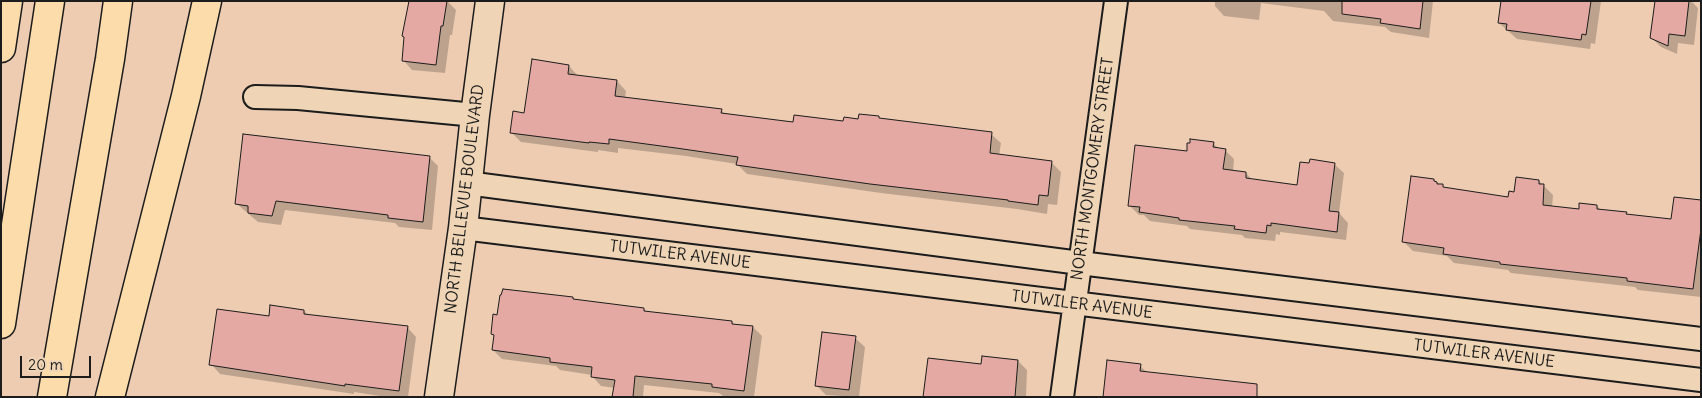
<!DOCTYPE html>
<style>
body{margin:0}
#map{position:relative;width:1702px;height:398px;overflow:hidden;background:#edccb2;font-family:Delius,sans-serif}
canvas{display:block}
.frame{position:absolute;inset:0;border:2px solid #1c1c1c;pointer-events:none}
.scale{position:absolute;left:20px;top:356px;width:71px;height:22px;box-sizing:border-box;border:2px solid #1c1c1c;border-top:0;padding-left:6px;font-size:15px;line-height:18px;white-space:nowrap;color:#1c1c1c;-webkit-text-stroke:4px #efd5b6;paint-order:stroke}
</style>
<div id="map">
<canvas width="1702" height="398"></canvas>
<div class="frame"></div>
<div class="scale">20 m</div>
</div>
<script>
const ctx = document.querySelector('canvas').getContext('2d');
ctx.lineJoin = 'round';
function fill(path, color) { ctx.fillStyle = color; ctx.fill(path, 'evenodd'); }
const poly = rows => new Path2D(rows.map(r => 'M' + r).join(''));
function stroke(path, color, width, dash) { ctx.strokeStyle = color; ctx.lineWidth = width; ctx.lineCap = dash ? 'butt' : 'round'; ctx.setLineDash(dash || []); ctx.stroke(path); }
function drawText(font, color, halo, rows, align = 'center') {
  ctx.font = font + ' Delius,sans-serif'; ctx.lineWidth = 5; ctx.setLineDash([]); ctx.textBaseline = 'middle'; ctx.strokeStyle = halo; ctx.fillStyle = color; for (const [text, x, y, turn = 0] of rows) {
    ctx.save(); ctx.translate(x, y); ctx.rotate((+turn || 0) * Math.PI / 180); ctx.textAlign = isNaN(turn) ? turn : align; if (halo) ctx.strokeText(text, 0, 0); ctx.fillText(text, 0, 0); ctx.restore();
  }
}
fill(poly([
 [410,1,447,1,456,10,452,35,450,35,445,73,412,70,403,60],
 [1215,1,1433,1,1429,38,1391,32,1385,27,1333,21,1324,11,1261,3,1259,20,1224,16,1215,6],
 [1502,1,1601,1,1595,44,1591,43,1590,49,1517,39,1499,23],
 [1656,1,1691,1,1698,8,1694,45,1678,43,1677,54,1661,47,1652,38],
 [569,66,578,76,617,81,626,91,625,98,721,110,725,114,794,123,844,123,879,118,881,120,991,134,1001,143,999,156,1051,162,1061,172,1057,205,1048,204,1047,214,1017,209,881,193,747,174,737,164,686,156,618,148,618,153,598,150,598,152,521,142,511,132,525,114],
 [1213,143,1219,149,1225,150,1234,159,1233,172,1246,173,1253,181,1298,186,1334,164,1344,173,1339,213,1348,223,1346,240,1280,232,1280,235,1276,234,1275,241,1245,238,1242,235,1190,229,1187,226,1150,221,1144,215,1139,215,1129,205,1188,152],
 [429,157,438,166,432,230,399,227,395,223,285,210,281,225,258,222,237,204],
 [1434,180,1447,189,1509,198,1515,193,1539,181,1553,195,1552,207,1580,210,1597,206,1601,210,1626,213,1629,216,1672,221,1701,202,1701,297,1638,290,1635,287,1511,273,1508,270,1454,263,1447,256,1413,251,1404,242],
 [573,298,575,300,644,309,647,312,732,322,735,325,753,327,762,336,754,397,727,397,723,396,719,393,644,385,643,397,615,397,615,388,601,386,592,376,592,375,560,370,556,366,502,359,493,350,495,337,492,334],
 [304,311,308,315,407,327,416,337,408,397,387,397,354,392,354,394,220,374,211,364,270,318],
 [855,338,865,347,859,397,826,395,816,385],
 [1018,361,1027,370,1026,397,925,397,982,366],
 [1140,366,1148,373,1104,397]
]), '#0003');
const building = poly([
 [409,1,447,1,443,26,441,26,436,65,402,61,404,37,402,36,409,1],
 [1342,1,1423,1,1420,29,1380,23,1381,19,1342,14,1342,1],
 [1501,1,1591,1,1586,35,1582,34,1581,40,1506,30,1507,24,1498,23,1501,1],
 [1655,1,1689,1,1685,36,1669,34,1668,46,1650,38,1655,1],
 [532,59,569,65,568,74,617,80,615,96,722,109,721,113,793,122,794,115,843,121,844,117,858,119,859,114,879,116,879,118,992,132,990,153,1052,161,1048,196,1039,195,1038,205,1008,201,1008,200,870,184,736,165,738,157,676,148,609,139,609,144,589,142,589,143,510,133,513,111,524,113,532,59],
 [243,134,430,156,423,222,388,218,388,215,276,201,272,216,248,213,248,206,235,204,243,134],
 [1190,139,1214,142,1213,147,1226,149,1223,169,1246,172,1246,178,1297,185,1300,162,1309,163,1310,159,1335,163,1329,211,1339,212,1337,232,1271,223,1271,226,1267,225,1266,233,1234,229,1235,226,1179,220,1179,218,1139,212,1140,207,1128,206,1135,145,1187,151,1187,143,1190,143,1190,139],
 [1411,176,1434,179,1434,181,1437,182,1437,184,1443,184,1443,187,1508,197,1509,191,1514,192,1516,177,1539,180,1539,184,1544,184,1543,205,1579,209,1579,203,1597,205,1597,209,1627,212,1626,214,1671,219,1674,197,1701,200,1701,229,1693,289,1627,281,1627,278,1500,264,1500,262,1443,254,1444,248,1402,242,1411,176],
 [503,289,573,297,573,299,644,308,644,311,732,321,732,324,753,326,744,391,712,387,712,384,635,376,633,397,612,397,615,380,591,377,592,367,550,362,550,358,492,350,494,335,491,334,493,314,497,315,500,295,501,295,503,289],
 [270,305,304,310,304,314,408,326,399,391,345,384,345,386,209,365,217,309,269,316,270,305],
 [822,332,856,336,849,390,815,386,822,332],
 [982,356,1018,360,1015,397,923,397,928,358,981,364,982,356],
 [1107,360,1141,364,1140,371,1257,384,1257,397,1103,397,1107,360]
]);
fill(building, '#e4a9a3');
stroke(building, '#1c1c1c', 1);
const street = poly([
 [255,97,298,98,475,115],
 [467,183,1080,263,1701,339],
 [463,228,1701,380],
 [1062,397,1116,1]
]);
const secondary = poly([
 [439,397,463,228,475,115,490,1]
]);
const highway = poly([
 [1,48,8,1],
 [1,324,50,1],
 [52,397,110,59,118,1],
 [110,397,186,96,207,1]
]);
stroke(street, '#1c1c1c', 26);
stroke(secondary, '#1c1c1c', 31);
stroke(highway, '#1c1c1c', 31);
stroke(street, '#efd5b6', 22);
stroke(secondary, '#efd5b6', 28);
stroke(highway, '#fddcac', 28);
drawText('16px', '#1c1c1c', '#efd5b6', [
 ["NORTH MONTGOMERY STREET",1093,169,-82],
 ["NORTH BELLEVUE BOULEVARD",465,199,-83],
 ["TUTWILER AVENUE",680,255,7],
 ["TUTWILER AVENUE",1082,305,7],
 ["TUTWILER AVENUE",1484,354,7]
]);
</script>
